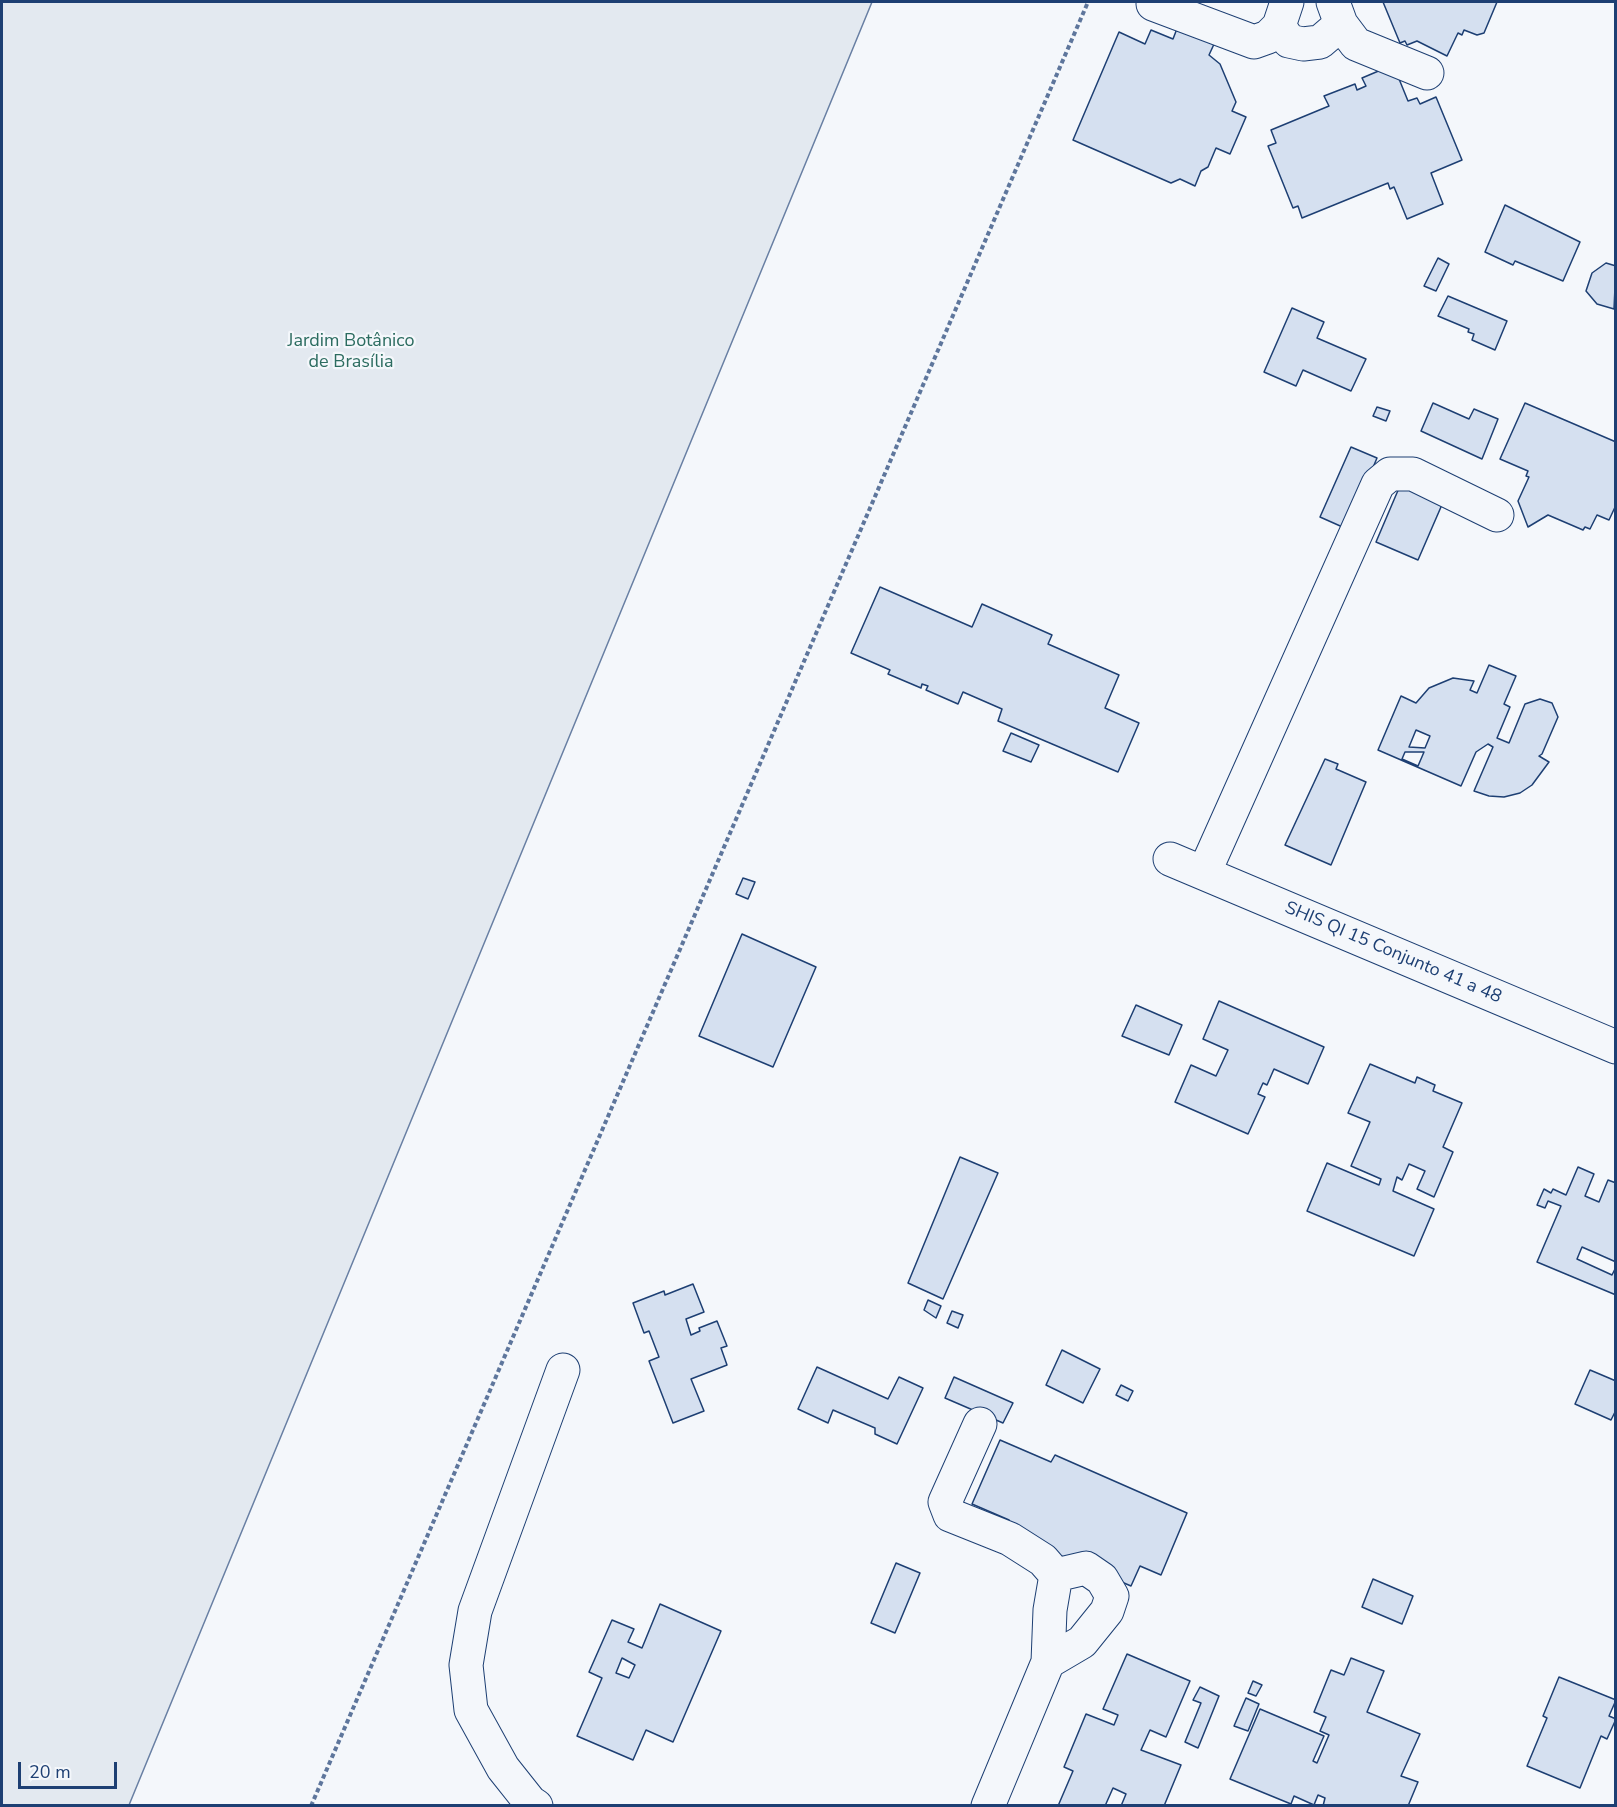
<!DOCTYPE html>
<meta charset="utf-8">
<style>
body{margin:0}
#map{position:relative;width:1617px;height:1807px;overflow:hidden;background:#f4f7fb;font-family:"Nunito Sans",sans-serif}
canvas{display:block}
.frame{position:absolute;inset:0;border:3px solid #1d3f73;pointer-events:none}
.scale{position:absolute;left:18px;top:1762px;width:99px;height:27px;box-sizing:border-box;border:3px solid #1d3f73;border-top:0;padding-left:8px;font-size:18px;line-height:21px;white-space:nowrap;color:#1d3f73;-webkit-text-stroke:4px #f4f7fb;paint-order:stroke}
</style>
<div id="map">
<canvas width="1617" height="1807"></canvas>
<div class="frame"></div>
<div class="scale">20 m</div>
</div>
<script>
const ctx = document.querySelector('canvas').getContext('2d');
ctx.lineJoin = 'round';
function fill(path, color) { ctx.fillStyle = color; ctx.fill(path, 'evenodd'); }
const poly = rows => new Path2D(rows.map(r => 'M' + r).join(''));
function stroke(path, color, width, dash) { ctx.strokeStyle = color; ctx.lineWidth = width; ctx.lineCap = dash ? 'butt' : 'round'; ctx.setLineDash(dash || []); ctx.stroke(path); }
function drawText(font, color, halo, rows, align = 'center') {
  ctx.font = font + ' "Nunito Sans",sans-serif'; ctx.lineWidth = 4.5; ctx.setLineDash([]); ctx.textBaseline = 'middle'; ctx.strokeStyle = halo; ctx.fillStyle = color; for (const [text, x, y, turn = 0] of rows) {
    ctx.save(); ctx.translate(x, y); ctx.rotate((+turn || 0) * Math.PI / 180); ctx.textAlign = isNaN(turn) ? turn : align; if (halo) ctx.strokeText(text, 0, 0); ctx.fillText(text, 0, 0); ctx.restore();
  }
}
const green = poly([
 [2,2,872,2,129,1805,2,1805,2,2]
]);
fill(green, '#e3e9f0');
stroke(green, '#687fa3', 1.5);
const building = poly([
 [1383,2,1497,2,1484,33,1477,35,1464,30,1462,35,1458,33,1447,56,1417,41,1407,45,1405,41,1400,43,1383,2],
 [1178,26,1215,42,1209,55,1220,64,1236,102,1232,111,1246,117,1230,154,1216,148,1208,167,1201,171,1195,186,1180,179,1171,183,1073,140,1119,32,1145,44,1151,30,1173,39,1178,26],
 [1388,67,1397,74,1408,101,1417,98,1420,104,1436,97,1462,160,1431,173,1443,204,1407,219,1394,187,1390,189,1388,183,1302,218,1298,206,1293,208,1268,146,1276,143,1271,130,1329,106,1324,96,1355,84,1357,90,1366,86,1362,78,1388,67],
 [1505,205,1580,242,1563,281,1515,261,1513,265,1485,252,1505,205],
 [1438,258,1449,264,1436,291,1424,286,1438,258],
 [1606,263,1616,266,1614,309,1597,304,1586,291,1592,273,1606,263],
 [1448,296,1507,321,1495,350,1472,340,1474,334,1468,332,1469,329,1438,316,1448,296],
 [1292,308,1324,322,1317,338,1366,359,1351,391,1303,370,1296,386,1264,372,1292,308],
 [1433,403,1469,419,1474,409,1498,419,1482,459,1421,431,1433,403],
 [1525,403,1616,442,1616,505,1609,520,1597,515,1590,529,1585,527,1583,530,1548,515,1528,527,1518,501,1529,477,1526,476,1528,471,1500,459,1525,403],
 [1377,407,1390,411,1386,421,1373,416,1377,407],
 [1351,447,1377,458,1347,529,1320,517,1351,447],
 [1402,481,1444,500,1418,560,1376,542,1402,481],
 [880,587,972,627,982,604,1052,635,1048,644,1119,675,1105,708,1139,723,1118,772,998,721,1002,709,963,692,958,704,926,690,928,686,922,684,921,688,888,674,890,670,851,653,880,587],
 [1489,665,1516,676,1504,704,1510,707,1497,738,1509,743,1525,704,1540,699,1552,703,1558,717,1542,754,1539,756,1549,762,1532,785,1520,793,1504,797,1489,796,1474,791,1493,747,1488,744,1476,752,1461,786,1378,750,1401,696,1416,703,1429,688,1453,678,1474,681,1470,690,1477,693,1489,665],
 [1416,730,1430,736,1425,748,1409,747,1416,730],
 [1405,752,1424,752,1418,766,1402,759,1405,752],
 [1011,733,1039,745,1031,762,1003,751,1011,733],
 [1325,759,1338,764,1336,769,1366,782,1331,865,1285,845,1325,759],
 [743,878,755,882,748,899,736,894,743,878],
 [742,934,816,967,773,1067,699,1036,742,934],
 [1219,1001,1324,1047,1308,1084,1274,1069,1267,1085,1263,1083,1258,1094,1265,1097,1248,1134,1175,1102,1191,1065,1216,1076,1228,1050,1203,1039,1219,1001],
 [1136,1005,1182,1025,1169,1055,1122,1036,1136,1005],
 [1370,1064,1415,1083,1417,1077,1435,1085,1433,1091,1462,1103,1443,1147,1453,1152,1434,1197,1417,1189,1425,1171,1409,1164,1402,1180,1397,1177,1393,1191,1434,1209,1414,1256,1307,1211,1327,1163,1379,1185,1381,1179,1351,1166,1370,1122,1348,1113,1370,1064],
 [960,1157,998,1173,943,1299,908,1283,960,1157],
 [1578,1167,1594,1174,1585,1196,1599,1202,1608,1180,1616,1183,1616,1262,1582,1247,1577,1259,1612,1275,1616,1267,1616,1295,1537,1262,1561,1206,1548,1201,1545,1208,1537,1205,1544,1189,1551,1193,1553,1189,1566,1195,1578,1167],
 [693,1284,704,1312,686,1319,691,1335,700,1331,699,1328,717,1321,727,1346,721,1348,727,1365,691,1379,704,1411,673,1423,649,1361,659,1357,649,1331,644,1333,633,1303,664,1291,665,1295,693,1284],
 [928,1300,941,1306,936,1318,924,1310,928,1300],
 [952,1311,963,1315,958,1328,947,1323,952,1311],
 [1062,1350,1100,1369,1083,1403,1046,1385,1062,1350],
 [817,1367,888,1399,899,1377,923,1388,897,1444,875,1434,875,1428,833,1410,828,1423,798,1409,817,1367],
 [1590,1370,1616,1381,1616,1410,1611,1420,1575,1404,1590,1370],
 [954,1377,1013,1403,1003,1423,945,1398,954,1377],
 [1121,1385,1133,1391,1128,1401,1116,1395,1121,1385],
 [1000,1440,1051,1462,1055,1455,1187,1513,1161,1575,1140,1566,1131,1586,1005,1532,1009,1520,972,1504,1000,1440],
 [896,1563,920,1573,895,1633,871,1623,896,1563],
 [1373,1579,1413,1596,1402,1624,1362,1607,1373,1579],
 [660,1604,721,1631,673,1742,646,1730,633,1760,577,1736,602,1678,589,1672,612,1620,634,1629,628,1642,642,1648,660,1604],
 [622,1658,635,1665,629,1678,616,1673,622,1658],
 [1127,1654,1190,1681,1166,1737,1150,1730,1141,1750,1181,1765,1164,1806,1121,1806,1126,1794,1113,1788,1105,1806,1058,1806,1073,1771,1064,1767,1086,1714,1114,1725,1118,1715,1103,1709,1127,1654],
 [1351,1658,1384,1671,1367,1712,1420,1734,1401,1776,1418,1782,1408,1806,1323,1806,1325,1798,1318,1795,1314,1805,1294,1796,1291,1804,1230,1779,1260,1709,1324,1736,1313,1761,1317,1763,1329,1735,1320,1731,1326,1717,1314,1712,1331,1670,1344,1675,1351,1658],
 [1559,1677,1616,1700,1609,1716,1616,1719,1607,1739,1601,1736,1580,1788,1527,1766,1547,1718,1543,1716,1559,1677],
 [1253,1681,1262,1685,1256,1696,1248,1693,1253,1681],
 [1200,1687,1219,1696,1198,1748,1185,1742,1201,1703,1193,1700,1200,1687],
 [1246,1698,1259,1704,1248,1731,1234,1726,1246,1698]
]);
fill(building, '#d5e0f0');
stroke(building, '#1d3f73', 1.5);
const minor = poly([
 [1333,2,1341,24,1356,44,1427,73],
 [1153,4,1254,42,1268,37,1279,26,1287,2],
 [1279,26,1289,41,1303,44,1320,42,1341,24],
 [1170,859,1616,1047],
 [1204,873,1378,484,1390,474,1413,474,1497,515],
 [980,1424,945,1502,950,1515,1010,1539,1043,1560,1056,1575,1050,1610,1048,1662,988,1806],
 [1048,1662,1082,1642,1107,1611,1112,1596,1102,1579,1086,1568,1056,1575],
 [536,1806,530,1802,503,1768,471,1710,466,1665,475,1611,563,1370]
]);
stroke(minor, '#1d3f73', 35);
stroke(poly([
 [311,1806,1088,2]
]), '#5e769c', 4, [4.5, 3]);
stroke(minor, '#f4f7fb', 33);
drawText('18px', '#2c6c60', '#f4f7fb', [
 ["Jardim Botânico",351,342],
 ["de Brasília",351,363]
]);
drawText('18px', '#1d3f73', '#f4f7fb', [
 ["SHIS QI 15 Conjunto 41 a 48",1393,953,23]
]);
</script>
